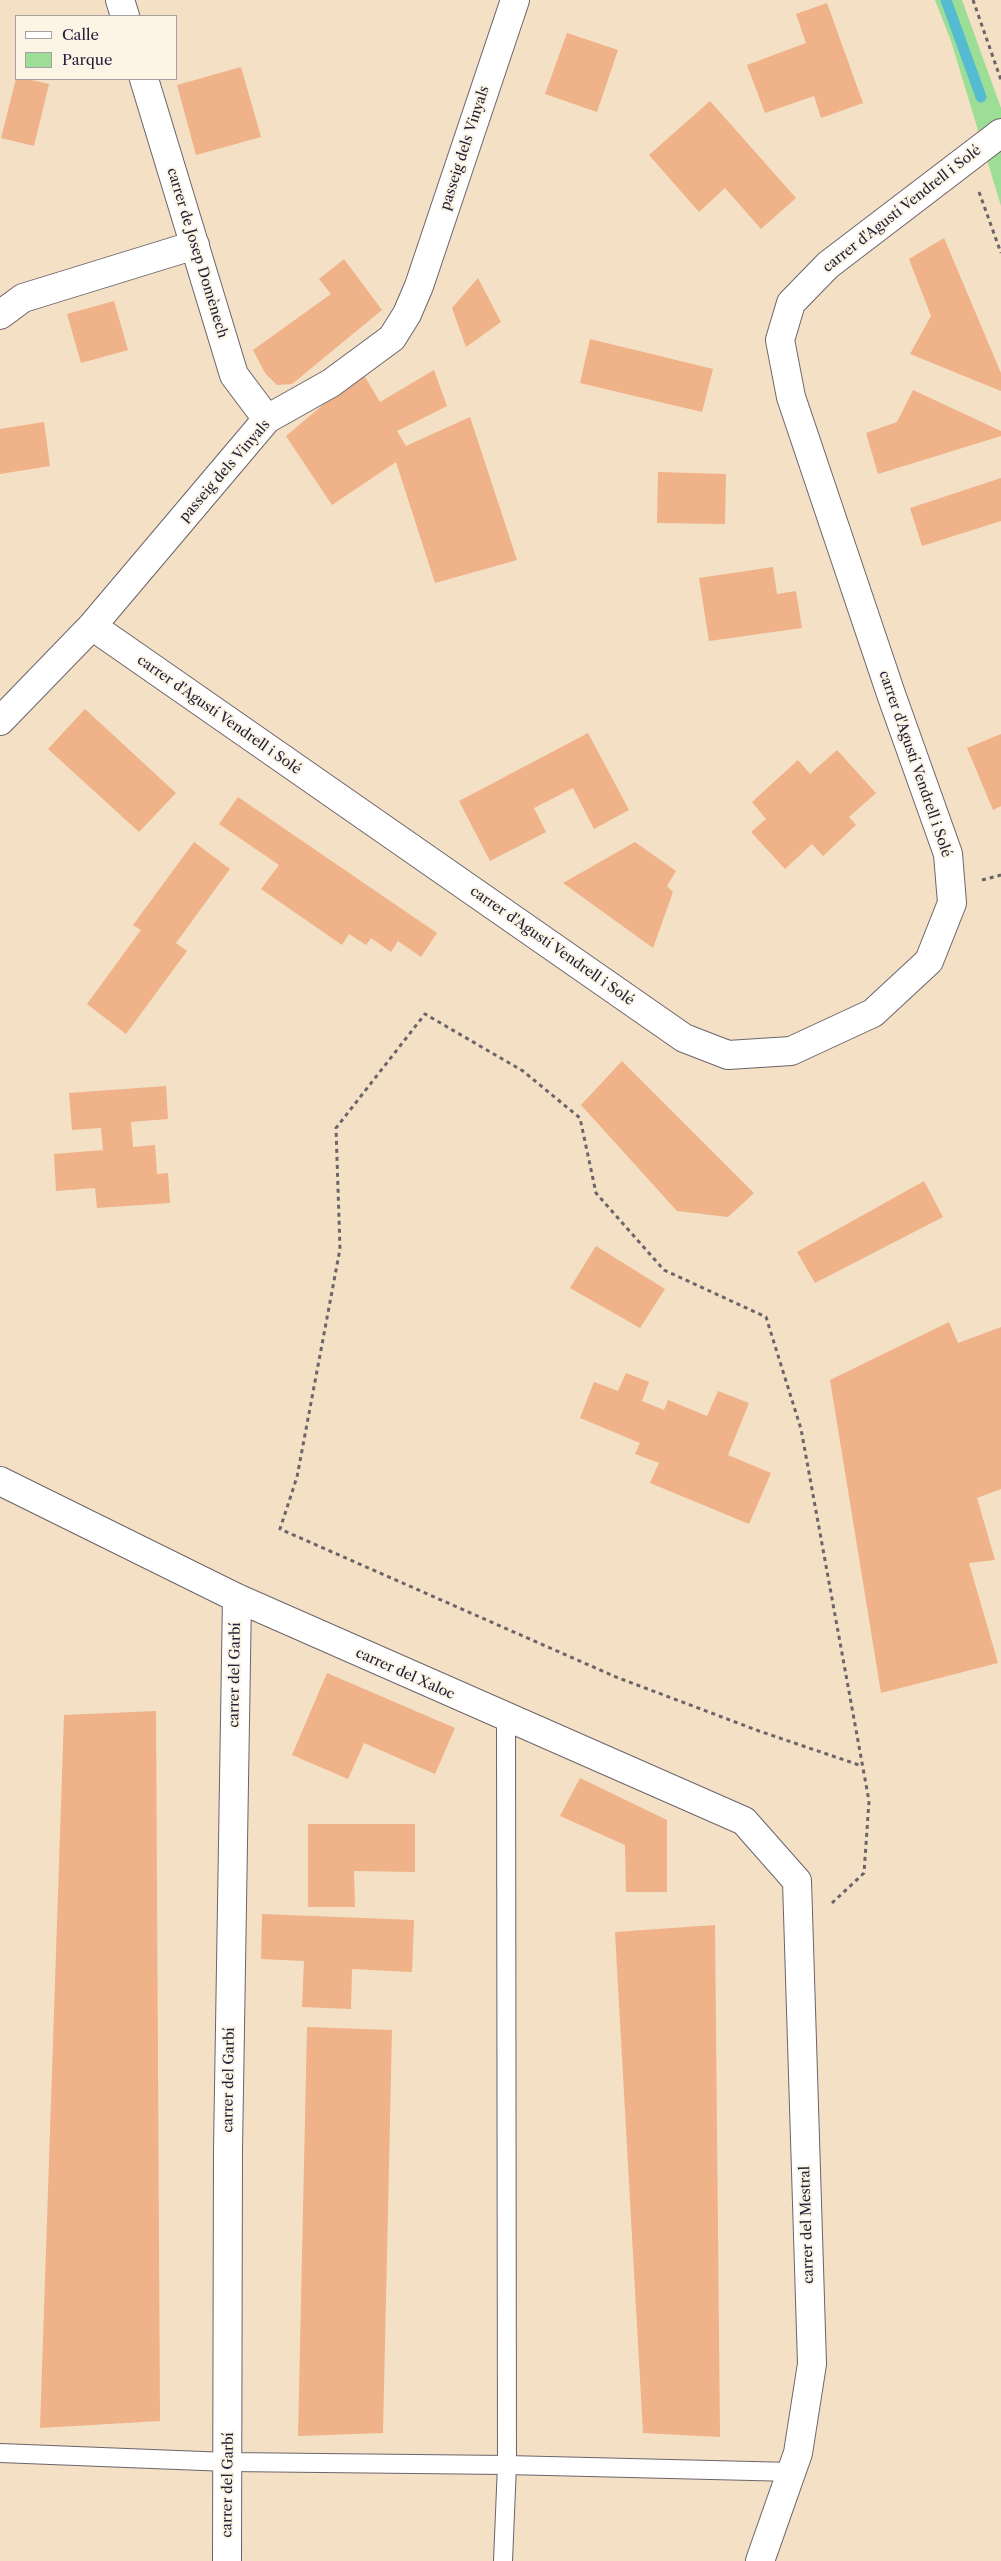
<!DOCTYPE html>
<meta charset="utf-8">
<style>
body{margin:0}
#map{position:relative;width:1001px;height:2561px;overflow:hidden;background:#f4e0c4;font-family:"Libre Caslon Text",serif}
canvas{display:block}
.legend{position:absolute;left:15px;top:15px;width:162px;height:65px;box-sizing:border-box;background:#fcf5e5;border:1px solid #a5a1a1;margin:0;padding:6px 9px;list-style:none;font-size:15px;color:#22223b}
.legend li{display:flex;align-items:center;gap:10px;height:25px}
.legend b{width:25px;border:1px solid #a5a1a1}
</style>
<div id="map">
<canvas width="1001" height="2561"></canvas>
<ul class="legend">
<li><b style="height:6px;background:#fff"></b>Calle</li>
<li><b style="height:14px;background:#9cde95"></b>Parque</li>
</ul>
</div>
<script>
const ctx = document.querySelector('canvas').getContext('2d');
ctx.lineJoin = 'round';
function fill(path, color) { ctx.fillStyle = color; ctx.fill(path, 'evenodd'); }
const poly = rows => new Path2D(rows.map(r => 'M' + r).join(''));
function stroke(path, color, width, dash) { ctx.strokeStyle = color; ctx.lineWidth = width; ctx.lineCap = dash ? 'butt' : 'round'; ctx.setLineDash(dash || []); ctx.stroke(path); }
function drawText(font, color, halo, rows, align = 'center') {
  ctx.font = font + ' "Libre Caslon Text",serif'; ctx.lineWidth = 4; ctx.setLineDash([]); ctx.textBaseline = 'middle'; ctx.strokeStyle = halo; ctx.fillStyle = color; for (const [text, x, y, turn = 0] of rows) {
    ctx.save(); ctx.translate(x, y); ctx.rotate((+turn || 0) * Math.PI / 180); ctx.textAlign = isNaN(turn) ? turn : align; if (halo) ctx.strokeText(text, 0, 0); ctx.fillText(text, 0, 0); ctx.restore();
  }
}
fill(poly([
 [935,0,962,0,1001,108,1001,206,951,41]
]), '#9cde95');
stroke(poly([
 [946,0,981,97]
]), '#54bbd1', 11);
fill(poly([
 [827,3,863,103,821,118,814,96,765,113,747,65,806,43,796,14],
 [567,33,618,50,597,112,545,94],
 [241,67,261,137,196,155,177,85],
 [16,79,27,79,49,84,34,146,1,138],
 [710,101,796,198,761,229,725,188,699,212,649,155],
 [944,238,1001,373,1001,391,910,354,931,316,909,259],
 [344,259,382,310,292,384,277,385,265,373,253,350,331,294,319,279],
 [478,278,501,322,466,347,452,308],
 [114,301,128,350,81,363,67,314],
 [590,339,713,369,702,412,580,383],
 [434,370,447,406,397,431,406,446,470,417,517,560,435,583,396,462,332,505,286,436,362,372,380,402],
 [913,390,1001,431,1001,436,878,474,866,433,897,422],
 [44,422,50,466,0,474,0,429],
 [658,472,726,474,725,524,657,523],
 [1001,478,1001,521,922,546,910,508],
 [773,567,777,594,796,591,802,628,709,641,699,578],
 [85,709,176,793,139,832,48,749],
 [588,733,629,810,594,829,573,788,534,808,546,832,490,861,459,801],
 [1001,734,1001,806,993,810,967,748],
 [837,750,876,793,849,817,856,825,823,856,812,844,785,869,751,832,766,819,752,802,798,760,810,774],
 [238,797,437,933,421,957,398,941,391,952,371,938,366,945,349,934,342,945,261,889,279,865,219,824],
 [194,842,230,869,176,943,187,951,126,1034,87,1004,141,930,133,925],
 [635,842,676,871,667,886,673,892,653,948,563,883],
 [622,1061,754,1193,728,1217,677,1211,581,1105],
 [166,1086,168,1119,131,1122,133,1147,155,1145,157,1174,168,1173,170,1203,97,1208,95,1188,56,1191,54,1154,103,1150,101,1128,72,1130,69,1093],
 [924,1181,943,1217,815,1283,797,1252],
 [596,1246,665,1289,640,1328,570,1288],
 [949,1322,958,1343,1001,1327,1001,1489,977,1498,995,1560,969,1563,998,1663,881,1693,830,1380],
 [626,1373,649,1382,642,1401,664,1410,668,1400,707,1416,718,1391,749,1403,728,1455,771,1473,749,1524,650,1483,659,1463,635,1454,640,1443,580,1418,594,1382,618,1391],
 [327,1673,455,1728,435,1774,364,1743,348,1779,292,1755],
 [156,1711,160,2421,40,2428,64,1715],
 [580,1778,667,1820,667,1892,626,1892,625,1845,560,1816],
 [308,1824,415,1824,415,1872,354,1871,355,1907,308,1907],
 [262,1914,414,1920,412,1972,352,1969,351,2009,302,2007,304,1961,261,1959],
 [715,1925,720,2437,643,2433,615,1932],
 [307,2027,392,2030,383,2433,298,2436]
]), '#efb289');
const lane = poly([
 [0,2453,228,2462,507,2465,793,2472],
 [503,2561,507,2465,506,1718]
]);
const street = poly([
 [120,0,125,16],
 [144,79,234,375,267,419],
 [0,315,23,298,195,245],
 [92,626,684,1038,728,1055,791,1051,873,1013,929,961,952,903,948,854,891,694,791,397,780,340,791,303,828,265,1001,133],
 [0,721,92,626,267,419,331,383,392,338,407,314,419,286,515,0],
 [0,1481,237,1598,744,1821,797,1881,812,2364,798,2453,760,2561],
 [227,2561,228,2149,237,1598]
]);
stroke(lane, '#6c646b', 20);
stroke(street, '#6c646b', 30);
stroke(poly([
 [973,0,1001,80],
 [979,192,1001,253],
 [982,880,1001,875],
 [832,1903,864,1873,869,1801,801,1429,766,1317,664,1270,596,1193,580,1118,523,1071,425,1014,336,1128,340,1249,297,1477,280,1529,616,1677,759,1731,862,1766]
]), '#6c646b', 3, [4, 4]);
stroke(lane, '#fff', 18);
stroke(street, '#fff', 28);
drawText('14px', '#22223b', '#fcf5e5', [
 ["passeig dels Vinyals",465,148,-72],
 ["carrer d'Agustí Vendrell i Solé",902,209,-38],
 ["carrer de Josep Domènech",197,253,73],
 ["passeig dels Vinyals",225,471,-49],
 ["carrer d'Agustí Vendrell i Solé",219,715,35],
 ["carrer d'Agustí Vendrell i Solé",915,764,71],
 ["carrer d'Agustí Vendrell i Solé",552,946,35],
 ["carrer del Xaloc",405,1674,24],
 ["carrer del Garbí",235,1675,-89],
 ["carrer del Garbí",229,2080,-89],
 ["carrer del Mestral",807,2225,-92],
 ["carrer del Garbí",228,2485,-89]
]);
</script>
